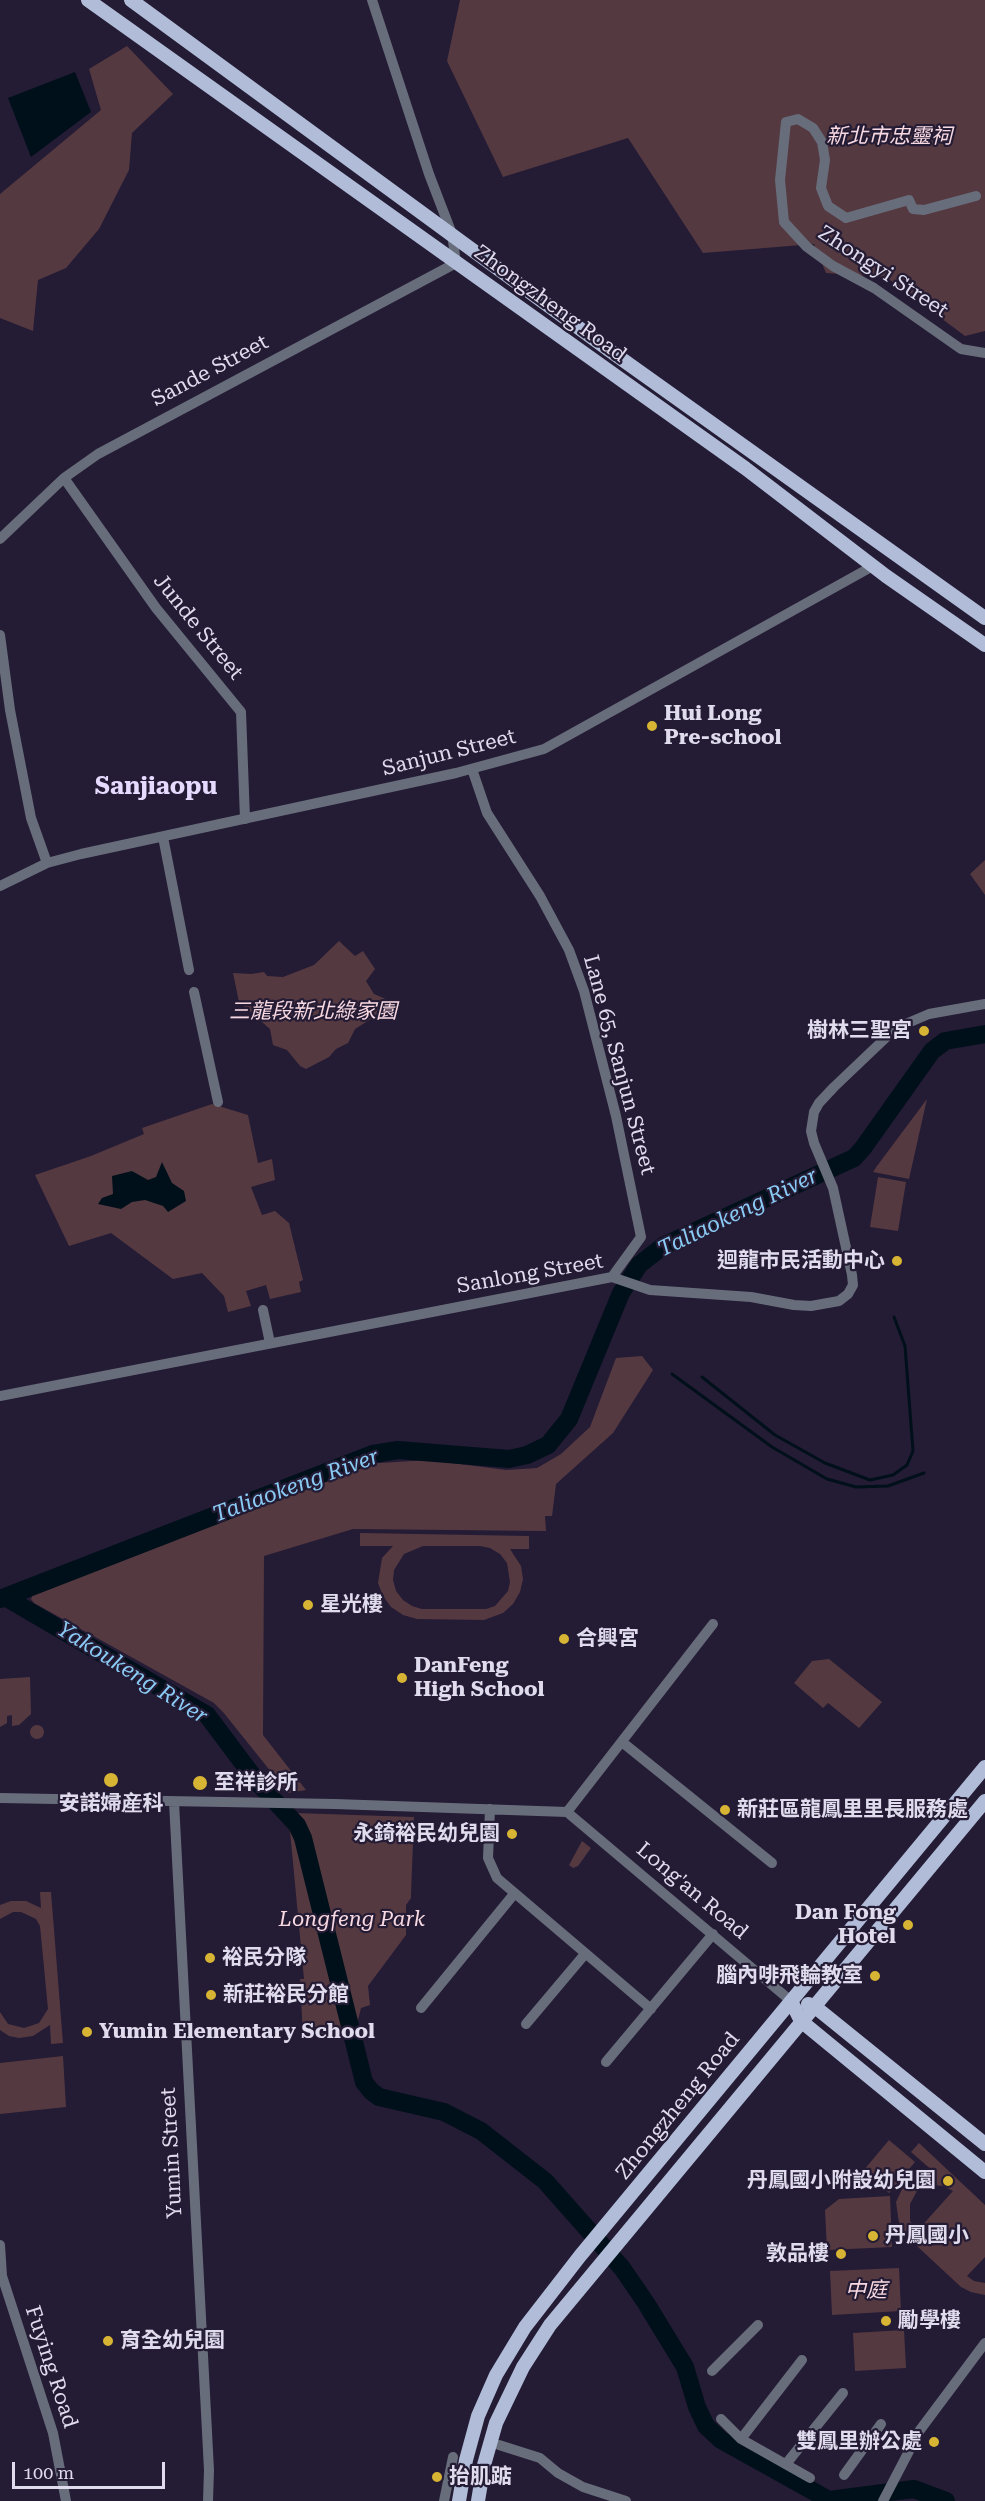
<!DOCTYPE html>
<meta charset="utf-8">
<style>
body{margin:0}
#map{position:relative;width:985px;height:2501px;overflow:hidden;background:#241b34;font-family:"Roboto Serif",serif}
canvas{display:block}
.scale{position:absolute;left:12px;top:2462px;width:153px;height:27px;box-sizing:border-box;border:3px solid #e0dbed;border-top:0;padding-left:8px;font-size:18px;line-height:21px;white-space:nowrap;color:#e0dbed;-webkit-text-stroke:4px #241b34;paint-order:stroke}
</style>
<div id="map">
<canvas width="985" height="2501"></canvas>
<div class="scale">100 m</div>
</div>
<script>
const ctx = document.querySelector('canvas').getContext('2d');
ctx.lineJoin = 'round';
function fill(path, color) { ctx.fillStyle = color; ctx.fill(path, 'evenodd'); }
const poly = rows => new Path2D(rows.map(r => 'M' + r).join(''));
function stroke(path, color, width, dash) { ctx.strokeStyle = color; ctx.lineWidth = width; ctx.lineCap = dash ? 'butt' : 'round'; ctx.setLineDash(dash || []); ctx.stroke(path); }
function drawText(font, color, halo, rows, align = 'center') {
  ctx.font = font + ' "Roboto Serif","Noto Sans TC",serif'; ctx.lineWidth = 4.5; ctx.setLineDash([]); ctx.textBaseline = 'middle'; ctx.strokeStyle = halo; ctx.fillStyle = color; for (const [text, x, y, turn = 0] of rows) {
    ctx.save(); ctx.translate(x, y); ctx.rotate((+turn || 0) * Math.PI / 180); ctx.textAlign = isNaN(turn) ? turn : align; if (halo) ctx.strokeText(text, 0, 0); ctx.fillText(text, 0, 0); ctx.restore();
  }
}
fill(poly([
 [460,0,985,0,985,331,965,336,886,277,826,273,814,244,703,253,628,138,503,177,447,61],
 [127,46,173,94,132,133,129,170,99,229,66,268,38,280,33,331,0,318,0,194,101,110,89,69],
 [985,860,985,895,970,874],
 [339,941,355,956,363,951,375,969,366,981,374,994,388,1000,385,1010,355,1029,348,1043,336,1049,329,1057,306,1069,300,1066,287,1050,273,1045,270,1029,239,1002,233,973,251,974,264,972,267,976,283,977,314,965],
 [927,1099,909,1179,873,1172,877,1166],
 [212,1104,248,1115,258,1163,272,1159,275,1180,251,1187,262,1215,275,1211,289,1223,303,1280,299,1282,301,1292,270,1299,266,1285,246,1291,251,1306,228,1312,224,1296,202,1273,173,1279,111,1233,69,1246,35,1175,91,1156,144,1134,142,1128],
 [878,1177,906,1182,898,1231,870,1227],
 [642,1356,653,1370,613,1433,556,1484,552,1516,545,1516,546,1531,353,1529,264,1556,263,1735,306,1790,288,1793,223,1712,214,1703,34,1603,31,1599,33,1594,38,1591,364,1464,429,1460,506,1470,537,1468,561,1454,590,1427,616,1358],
 [360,1533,529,1536,529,1549,510,1549,521,1566,523,1579,520,1592,513,1604,503,1613,484,1620,417,1619,403,1615,391,1607,383,1596,378,1583,382,1558,393,1546,360,1546],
 [423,1546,480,1546,490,1548,500,1554,507,1563,510,1582,508,1591,495,1606,486,1609,422,1609,412,1606,403,1600,396,1591,393,1580,394,1570,404,1554],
 [829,1659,882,1702,859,1728,828,1703,823,1708,794,1683,812,1661],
 [30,1677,31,1714,19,1725,12,1726,12,1715,7,1716,7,1723,0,1727,0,1679],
 '30 1732a7 7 0 1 1 14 0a7 7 0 1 1-14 0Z',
 [296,1813,414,1817,411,1894,411,1898,406,1905,406,1935,368,1986,370,2005,361,2008,358,2020,348,2034,303,2036,300,1979,304,1979,290,1831,297,1836,308,1882,319,1879,306,1830],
 [582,1841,591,1848,578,1866,573,1868,569,1865],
 [40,1892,51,1892,63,2043,51,2044,50,2025,33,2036,19,2038,9,2036,0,2030,0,2012,8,2024,24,2028,39,2023,48,2009,40,1926,36,1919,21,1912,13,1912,0,1919,0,1905,11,1901,26,1901,41,1908],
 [63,2056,66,2107,0,2114,0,2063],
 [889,2140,915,2162,889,2193,863,2171],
 [919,2143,985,2205,985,2257,967,2276,974,2281,985,2283,985,2295,971,2292,961,2287,904,2234,899,2223,896,2202,905,2183,914,2176,934,2172,911,2152],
 [934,2185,943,2186,953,2191,918,2230,910,2221,910,2204,917,2191],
 [890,2196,892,2247,827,2250,825,2210,839,2199],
 [899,2268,901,2311,832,2315,830,2271],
 [904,2330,906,2368,855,2371,853,2333]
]), '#553941');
fill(poly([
 [75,72,91,112,31,157,8,98],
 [162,1162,172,1183,184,1191,186,1201,168,1212,163,1206,145,1200,132,1202,121,1209,98,1204,102,1198,113,1194,112,1176,132,1171,148,1180,156,1177]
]), '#00101b');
stroke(poly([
 [672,1374,772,1447,827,1479,856,1487,888,1486,924,1473],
 [702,1377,775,1435,825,1463,870,1480,893,1475,907,1465,913,1451,905,1346,894,1317]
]), '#00101b', 3);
stroke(poly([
 [5,1597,207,1715,258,1783,297,1825,303,1838,364,2082,371,2091,379,2097,444,2112,481,2131,545,2181,622,2268,646,2303,685,2367,697,2407,706,2426,721,2440,829,2500,914,2489,946,2501],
 [0,1599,373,1454,398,1450,509,1459,527,1455,548,1445,569,1419,621,1293,639,1265,663,1246,854,1158,863,1148,932,1051,945,1041,985,1034]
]), '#00101b', 18);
stroke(poly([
 [976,196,924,210,913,209,909,200,846,218,828,206,821,188,825,160,822,142,813,128,798,119,786,122,780,180,784,222,807,247,833,266,874,288,961,349,985,353],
 [64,478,156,608,241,712,245,819],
 [0,539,64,478,98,454,456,263,452,234,429,174,372,0],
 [0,635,10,710,31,818,47,863],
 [472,769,487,813,540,896,569,950,584,991,616,1116,641,1237,612,1277],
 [163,837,189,970],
 [0,886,47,863,81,854,456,773,544,749,873,566],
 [194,992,218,1102],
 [263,1310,270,1343],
 [0,1396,612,1277,650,1290,751,1297,794,1305,811,1306,839,1301,848,1294,853,1285,852,1275,833,1188,814,1143,811,1131,814,1112,819,1103,834,1087,896,1028,929,1014,985,1004],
 [622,1742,772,1863],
 [0,1798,335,1804,567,1812,791,2001],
 [174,1802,209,2470,208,2501],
 [490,1809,488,1858,497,1878,651,2009],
 [567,1812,713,1624],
 [421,2008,514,1894],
 [526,2024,585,1954],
 [606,2062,713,1934],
 [0,2245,2,2276,53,2433,66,2501],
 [712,2371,758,2325],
 [721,2419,741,2439,810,2478],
 [741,2439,802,2360],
 [499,2445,540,2458,558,2473,583,2487,626,2501],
 [786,2464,843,2393],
 [844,2475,881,2424],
 [444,2501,453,2457],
 [883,2501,920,2430,985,2343]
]), '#686d7b', 10);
stroke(poly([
 [88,0,745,468,886,576,985,645],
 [131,0,609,350,985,618],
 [791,2001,801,2021,985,2172],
 [808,2004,814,2006,985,2144],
 [459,2501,466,2460,478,2416,496,2375,525,2327,580,2256,985,1767],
 [478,2501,484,2465,496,2423,523,2367,550,2325,985,1801]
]), '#b0bcd8', 14);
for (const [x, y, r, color] of [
 [652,726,6,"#d7b434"],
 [924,1031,6,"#d7b434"],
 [897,1261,6,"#d7b434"],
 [308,1605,6,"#d7b434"],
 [564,1639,6,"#d7b434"],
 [402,1678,6,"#d7b434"],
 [111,1780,8,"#d7b434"],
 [200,1783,8,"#d7b434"],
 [725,1810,6,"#d7b434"],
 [512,1834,6,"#d7b434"],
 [908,1925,6,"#d7b434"],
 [210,1958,6,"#d7b434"],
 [875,1976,6,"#d7b434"],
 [211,1995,6,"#d7b434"],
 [87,2032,6,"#d7b434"],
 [948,2181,6,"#d7b434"],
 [873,2236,6,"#d7b434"],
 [841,2254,6,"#d7b434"],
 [886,2321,6,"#d7b434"],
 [108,2341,6,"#d7b434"],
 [934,2442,6,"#d7b434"],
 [437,2477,6,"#d7b434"]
]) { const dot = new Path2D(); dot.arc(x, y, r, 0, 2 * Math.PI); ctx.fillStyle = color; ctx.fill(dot); stroke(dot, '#241b34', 2); }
drawText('italic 21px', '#f8d9e1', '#241b34', [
 ["新北市忠靈祠",889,137],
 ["三龍段新北綠家園",313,1012],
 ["Longfeng Park",352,1920],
 ["中庭",866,2291]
]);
drawText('21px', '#e0dbed', '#241b34', [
 ["Zhongyi Street",883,272,33],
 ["Zhongzheng Road",550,304,36],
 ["Sande Street",210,371,-28],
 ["Junde Street",198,627,51],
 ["Sanjun Street",449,753,-14],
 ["Lane 65, Sanjun Street",619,1065,75],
 ["Sanlong Street",530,1274,-10],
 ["Long'an Road",692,1891,40],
 ["Zhongzheng Road",678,2106,-51],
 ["Yumin Street",172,2153,-93],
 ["Fuying Road",51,2367,72]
]);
drawText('bold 21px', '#e0dbed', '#241b34', [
 ["Hui Long",664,714],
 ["Pre-school",664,738],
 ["樹林三聖宮",912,1031,"right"],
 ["迴龍市民活動中心",885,1261,"right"],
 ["星光樓",320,1605],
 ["合興宮",576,1639],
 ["DanFeng",414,1666],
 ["High School",414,1690],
 ["至祥診所",214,1783],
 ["安諾婦産科",111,1804,"center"],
 ["新莊區龍鳳里里長服務處",737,1810],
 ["永錡裕民幼兒園",500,1834,"right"],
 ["Dan Fong",896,1913,"right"],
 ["Hotel",896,1937,"right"],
 ["裕民分隊",222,1958],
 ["腦內啡飛輪教室",863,1976,"right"],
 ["新莊裕民分館",223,1995],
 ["Yumin Elementary School",99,2032],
 ["丹鳳國小附設幼兒園",936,2181,"right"],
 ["丹鳳國小",885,2236],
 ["敦品樓",829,2254,"right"],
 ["勵學樓",898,2321],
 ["育全幼兒園",120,2341],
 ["雙鳳里辦公處",922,2442,"right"],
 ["抬肌踮",449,2477]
], 'left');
drawText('italic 22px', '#8acbf5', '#241b34', [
 ["Taliaokeng River",738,1213,-26],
 ["Taliaokeng River",296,1486,-20],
 ["Yakoukeng River",132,1673,32]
]);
drawText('bold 24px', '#e6dbff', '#241b34', [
 ["Sanjiaopu",156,787]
]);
</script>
